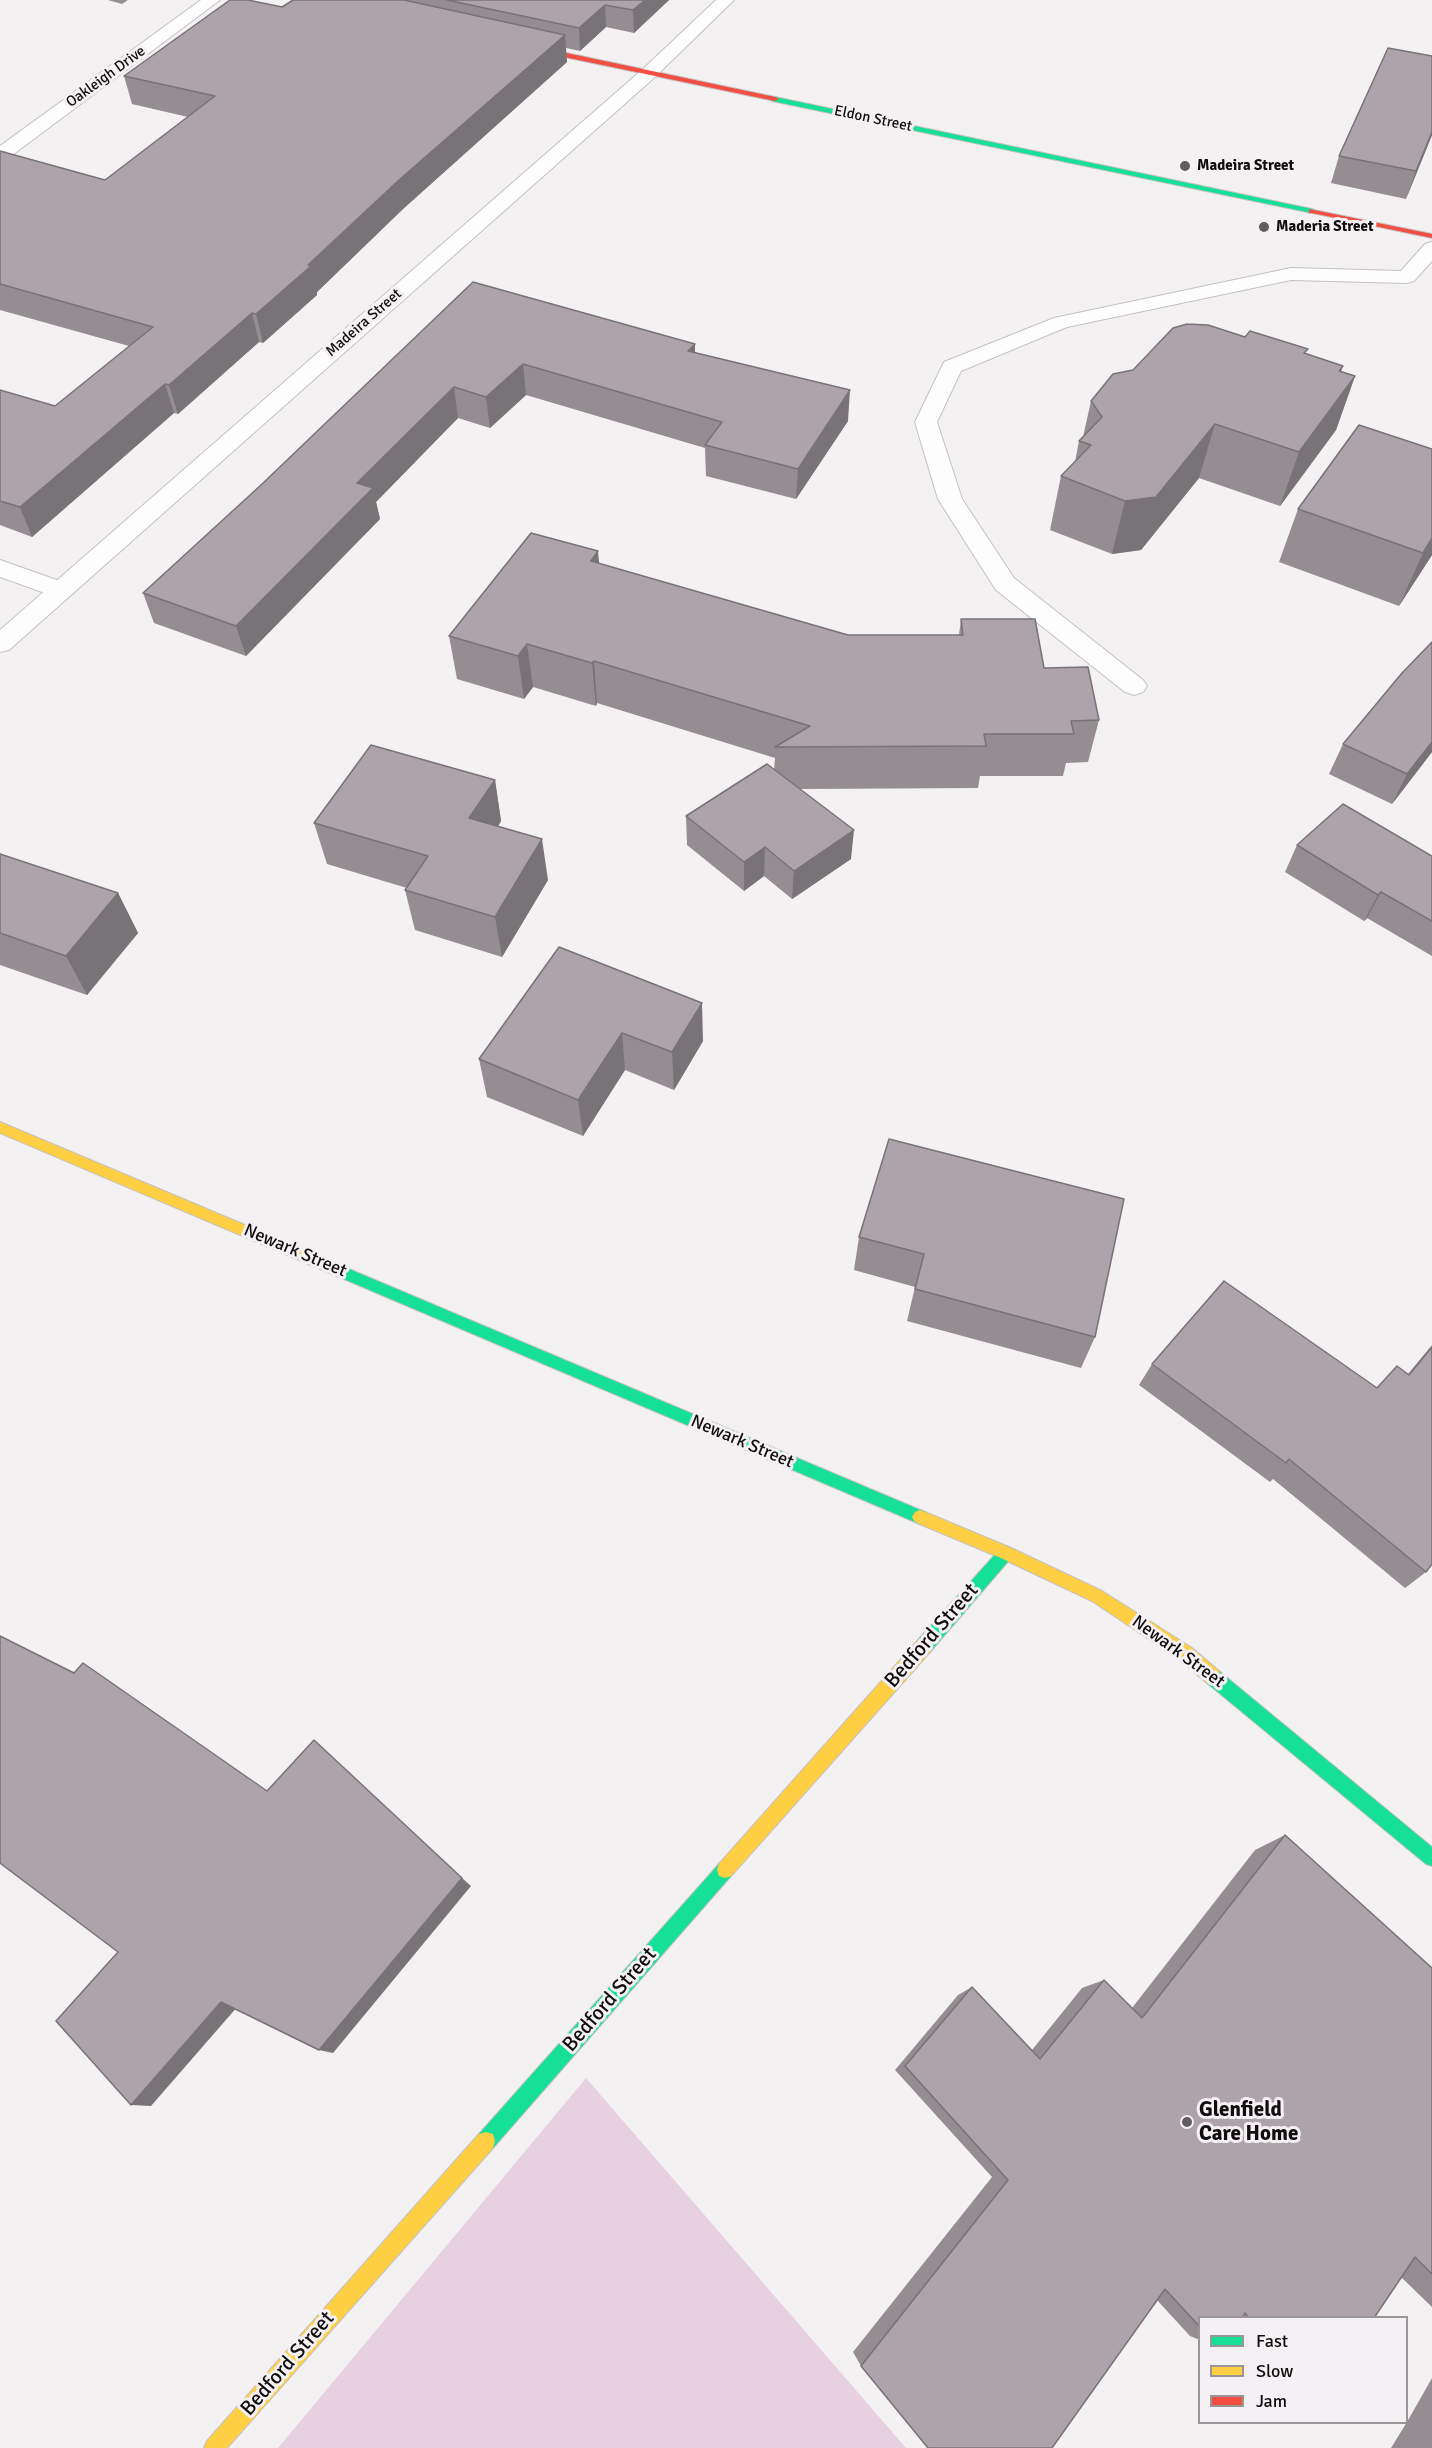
<!DOCTYPE html>
<style>
body{margin:0}
#map{position:relative;width:1432px;height:2448px;overflow:hidden;background:#f4f1f3;font-family:Signika,sans-serif}
canvas{display:block}
.legend{position:absolute;left:1198px;top:2316px;width:210px;height:108px;box-sizing:border-box;background:#f5f0f3;border:2px solid #999597;margin:0;padding:8px 10px;list-style:none;font-size:18px;color:#0f0d0e}
.legend li{display:flex;align-items:center;gap:12px;height:30px}
.legend b{width:30px;border:2px solid #999597}
</style>
<div id="map">
<canvas width="1432" height="2448"></canvas>
<ul class="legend">
<li><b style="height:8px;background:#16e098"></b>Fast</li>
<li><b style="height:8px;background:#ffcf43"></b>Slow</li>
<li><b style="height:8px;background:#f24e42"></b>Jam</li>
</ul>
</div>
<script>
const ctx = document.querySelector('canvas').getContext('2d');
ctx.lineJoin = 'round';
function fill(path, color) { ctx.fillStyle = color; ctx.fill(path, 'evenodd'); }
const poly = rows => new Path2D(rows.map(r => 'M' + r).join(''));
function stroke(path, color, width, dash) { ctx.strokeStyle = color; ctx.lineWidth = width; ctx.lineCap = dash ? 'butt' : 'round'; ctx.setLineDash(dash || []); ctx.stroke(path); }
function drawText(font, color, halo, rows, align = 'center') {
  ctx.font = font + ' Signika,sans-serif'; ctx.lineWidth = 6; ctx.setLineDash([]); ctx.textBaseline = 'middle'; ctx.strokeStyle = halo; ctx.fillStyle = color; for (const [text, x, y, turn = 0] of rows) {
    ctx.save(); ctx.translate(x, y); ctx.rotate((+turn || 0) * Math.PI / 180); ctx.textAlign = isNaN(turn) ? turn : align; if (halo) ctx.strokeText(text, 0, 0); ctx.fillText(text, 0, 0); ctx.restore();
  }
}
fill(poly([
 [586,2078,906,2448,278,2448]
]), '#e7d1e0');
const lane = poly([
 [1432,242,1432,261,1414,281,1407,283,1291,280,1067,327,961,371,937,422,962,499,1014,578,1143,680,1147,686,1143,692,1134,695,1125,692,996,590,938,499,915,422,944,362,1054,318,1291,268,1401,271,1425,244,1432,242],
 [0,560,68,584,71,590,68,596,59,598,0,577,0,560]
]);
const street = poly([
 [201,0,220,0,7,159,0,161,0,146,201,0],
 [716,0,734,0,655,77,9,650,0,652,0,630,643,69,716,0]
]);
const fast = poly([
 [775,97,1312,209,1316,211,1312,213,772,101,771,99,775,97],
 [323,1258,925,1512,928,1517,925,1522,920,1524,915,1522,318,1268,316,1264,318,1260,323,1258],
 [1006,1546,1011,1548,1014,1553,1011,1558,930,1652,924,1654,918,1652,916,1646,918,1640,1001,1548,1006,1546],
 [1213,1669,1219,1671,1432,1847,1432,1866,1426,1864,1207,1683,1205,1677,1207,1671,1213,1669],
 [725,1862,731,1864,733,1870,731,1876,493,2148,486,2150,479,2148,477,2141,479,2134,719,1864,725,1862]
]);
const slow = poly([
 [0,1122,328,1260,330,1264,328,1268,323,1270,318,1268,0,1133,0,1122],
 [920,1510,1011,1548,1102,1591,1192,1648,1219,1671,1221,1677,1219,1683,1213,1685,1207,1683,1180,1660,1092,1601,1001,1558,915,1522,912,1517,915,1512,920,1510],
 [924,1638,930,1640,932,1646,930,1652,731,1876,725,1878,719,1876,717,1870,719,1864,918,1640,924,1638],
 [486,2132,493,2134,495,2141,493,2148,227,2448,204,2448,207,2441,479,2134,486,2132]
]);
const jam = poly([
 [524,44,775,97,779,99,775,101,521,48,521,44,524,44],
 [1309,209,1432,234,1432,238,1312,213,1309,213,1309,209]
]);
stroke(lane, '#c4c1c3', 2);
stroke(street, '#c4c1c3', 2);
stroke(fast, '#c4c1c3', 2);
stroke(slow, '#c4c1c3', 2);
stroke(jam, '#c4c1c3', 2);
fill(lane, '#fdfdfd');
fill(street, '#fdfdfd');
fill(fast, '#16e098');
fill(slow, '#ffcf43');
fill(jam, '#f24e42');
fill(poly([
 [108,0,128,0,122,4],
 [293,0,669,0,634,33,606,27,580,51,566,48,567,62,403,209,317,292,317,295,263,343,259,342,178,414,174,413,32,537,0,525,0,390,55,406,129,346,0,310,0,151,105,180,188,117,132,104,124,76,282,7],
 [1432,56,1432,135,1406,199,1331,183,1339,156],
 [473,282,695,344,695,353,848,421,796,499,706,476,705,448,526,395,490,428,458,418,376,502,380,519,246,656,154,623,143,593,261,485],
 [1245,337,1306,354,1341,372,1355,376,1336,430,1280,506,1199,478,1141,550,1112,554,1050,530,1061,476,1075,462,1079,441,1083,437,1091,401,1133,370],
 [1432,449,1432,555,1399,606,1279,562,1298,509],
 [599,564,848,635,959,635,961,619,1044,668,1099,720,1088,762,1066,763,1063,776,980,776,978,788,800,789,851,859,792,899,764,876,744,891,687,845,686,816,774,770,775,758,597,703,596,706,533,687,524,699,457,679,449,636],
 [1432,642,1432,752,1392,804,1329,774,1343,744],
 [495,780,501,821,498,827,548,880,502,957,415,930,405,890,407,888,327,864,314,823],
 [1297,845,1432,856,1432,956,1367,918,1364,921,1285,872],
 [0,854,118,893,138,933,87,995,0,965],
 [559,947,703,1041,674,1090,625,1070,583,1136,487,1097,479,1059],
 [889,1139,1095,1337,1081,1368,907,1321,915,1287,854,1270,859,1237],
 [1432,1345,1432,1564,1426,1572,1405,1588,1273,1479,1270,1482,1139,1385,1152,1364,1377,1388,1408,1374],
 [1285,1835,1432,1968,1432,2307,1401,2277,1374,2318,1200,2318,1200,2340,1190,2336,1157,2300,861,2366,853,2352,992,2177,895,2070,958,1995,972,1987,1032,2050,1082,1988,1104,1980,1132,2008,1255,1850],
 [1432,2378,1432,2448,1391,2448,1407,2422]
]), '#948d92');
fill(poly([
 [645,0,669,0,634,33,633,10],
 [605,5,606,27,580,51,579,28],
 [565,35,567,62,403,209,317,292,317,295,263,343,256,314,399,180],
 [1432,132,1432,135,1406,199,1416,171],
 [252,313,259,342,178,414,169,385],
 [695,344,695,375,688,351],
 [523,364,526,395,490,428,486,397],
 [1343,366,1325,417,1355,376,1336,430,1280,506,1299,452,1339,371],
 [165,384,174,413,32,537,20,507],
 [454,387,458,418,376,502,380,519,246,656,236,626,357,483],
 [850,390,848,421,796,499,798,469],
 [1215,424,1199,478,1141,550,1112,554,1125,501],
 [1432,538,1432,555,1399,606,1423,553],
 [598,551,602,595,591,561],
 [527,644,533,687,524,699,518,656],
 [594,661,597,703,596,706,592,663],
 [1432,742,1432,752,1392,804,1407,774],
 [495,780,501,821,477,860,469,818],
 [854,830,851,859,792,899,794,871],
 [542,839,548,880,502,957,495,917],
 [765,847,764,876,744,891,744,862],
 [1381,892,1367,918,1364,921,1378,895],
 [118,893,138,933,87,995,66,956],
 [702,1003,703,1041,674,1090,672,1052],
 [622,1033,625,1070,583,1136,578,1100],
 [462,1878,471,1886,333,2053,319,2050],
 [221,2002,238,2006,151,2106,131,2105]
]), '#787377');
const building = poly([
 [230,0,248,0,282,7,293,0,404,0,565,35,399,180,308,265,311,266,256,314,252,313,169,385,165,384,20,507,0,501,0,390,55,406,153,327,0,284,0,151,105,180,215,96,124,76,230,0],
 [447,0,645,0,633,10,605,5,579,28,447,0],
 [1388,48,1432,56,1432,132,1416,171,1339,156,1388,48],
 [473,282,695,344,688,351,850,390,798,469,705,445,722,422,523,364,486,397,454,387,357,483,373,488,236,626,143,593,261,485,473,282],
 [1187,324,1208,325,1245,337,1250,331,1308,349,1304,353,1343,366,1339,371,1355,376,1299,452,1215,424,1156,497,1125,501,1061,476,1091,445,1079,441,1102,417,1091,401,1113,374,1133,370,1173,328,1187,324],
 [1359,425,1432,449,1432,538,1423,553,1298,509,1359,425],
 [531,533,598,551,591,561,848,635,963,635,961,619,1035,619,1044,668,1088,667,1099,720,1071,721,1074,734,984,734,986,746,775,747,810,726,594,661,592,663,527,644,518,656,449,636,531,533],
 [1432,642,1432,742,1407,774,1343,744,1402,673,1432,642],
 [371,745,495,780,469,818,542,839,495,917,405,890,428,856,314,823,371,745],
 [767,764,854,830,794,871,765,847,744,862,686,816,767,764],
 [1343,804,1432,856,1432,921,1381,892,1378,895,1297,845,1343,804],
 [0,854,118,893,66,956,0,933,0,854],
 [559,947,702,1003,672,1052,622,1033,578,1100,479,1059,559,947],
 [889,1139,1124,1199,1095,1337,915,1289,924,1254,859,1237,889,1139],
 [1224,1281,1377,1388,1397,1366,1409,1375,1432,1347,1432,1564,1426,1572,1289,1459,1286,1463,1152,1364,1224,1281],
 [0,1636,74,1673,83,1663,267,1791,314,1740,462,1878,319,2050,221,2002,131,2105,56,2021,118,1952,0,1863,0,1636],
 [1285,1835,1432,1968,1432,2274,1415,2257,1374,2318,1249,2318,1245,2313,1242,2318,1200,2318,1200,2327,1165,2289,1052,2448,928,2448,861,2366,1008,2180,905,2066,972,1987,1040,2059,1104,1980,1142,2018,1285,1835]
]);
fill(building, '#aca4aa');
stroke(building, '#787377', 1.5);
for (const [x, y, r, color] of [
 [1185,166,6,"#5f5d5e"],
 [1264,227,6,"#5f5d5e"],
 [1187,2122,6,"#5f5d5e"]
]) { const dot = new Path2D(); dot.arc(x, y, r, 0, 2 * Math.PI); ctx.fillStyle = color; ctx.fill(dot); stroke(dot, '#f5f0f3', 2); }
drawText('15px', '#0f0d0e', '#f5f0f3', [
 ["Oakleigh Drive",106,77,-36],
 ["Eldon Street",873,119,12],
 ["Madeira Street",364,323,-41]
]);
drawText('bold 15px', '#0f0d0e', '#f5f0f3', [
 ["Madeira Street",1197,166],
 ["Maderia Street",1276,227]
], 'left');
drawText('18px', '#0f0d0e', '#f5f0f3', [
 ["Newark Street",295,1251,23],
 ["Newark Street",742,1442,23],
 ["Newark Street",1178,1652,36]
]);
drawText('21px', '#0f0d0e', '#f5f0f3', [
 ["Bedford Street",932,1636,-49],
 ["Bedford Street",610,2000,-49],
 ["Bedford Street",288,2364,-49]
]);
drawText('bold 21px', '#0f0d0e', '#f5f0f3', [
 ["Glenfield",1199,2110],
 ["Care Home",1199,2134]
], 'left');
</script>
